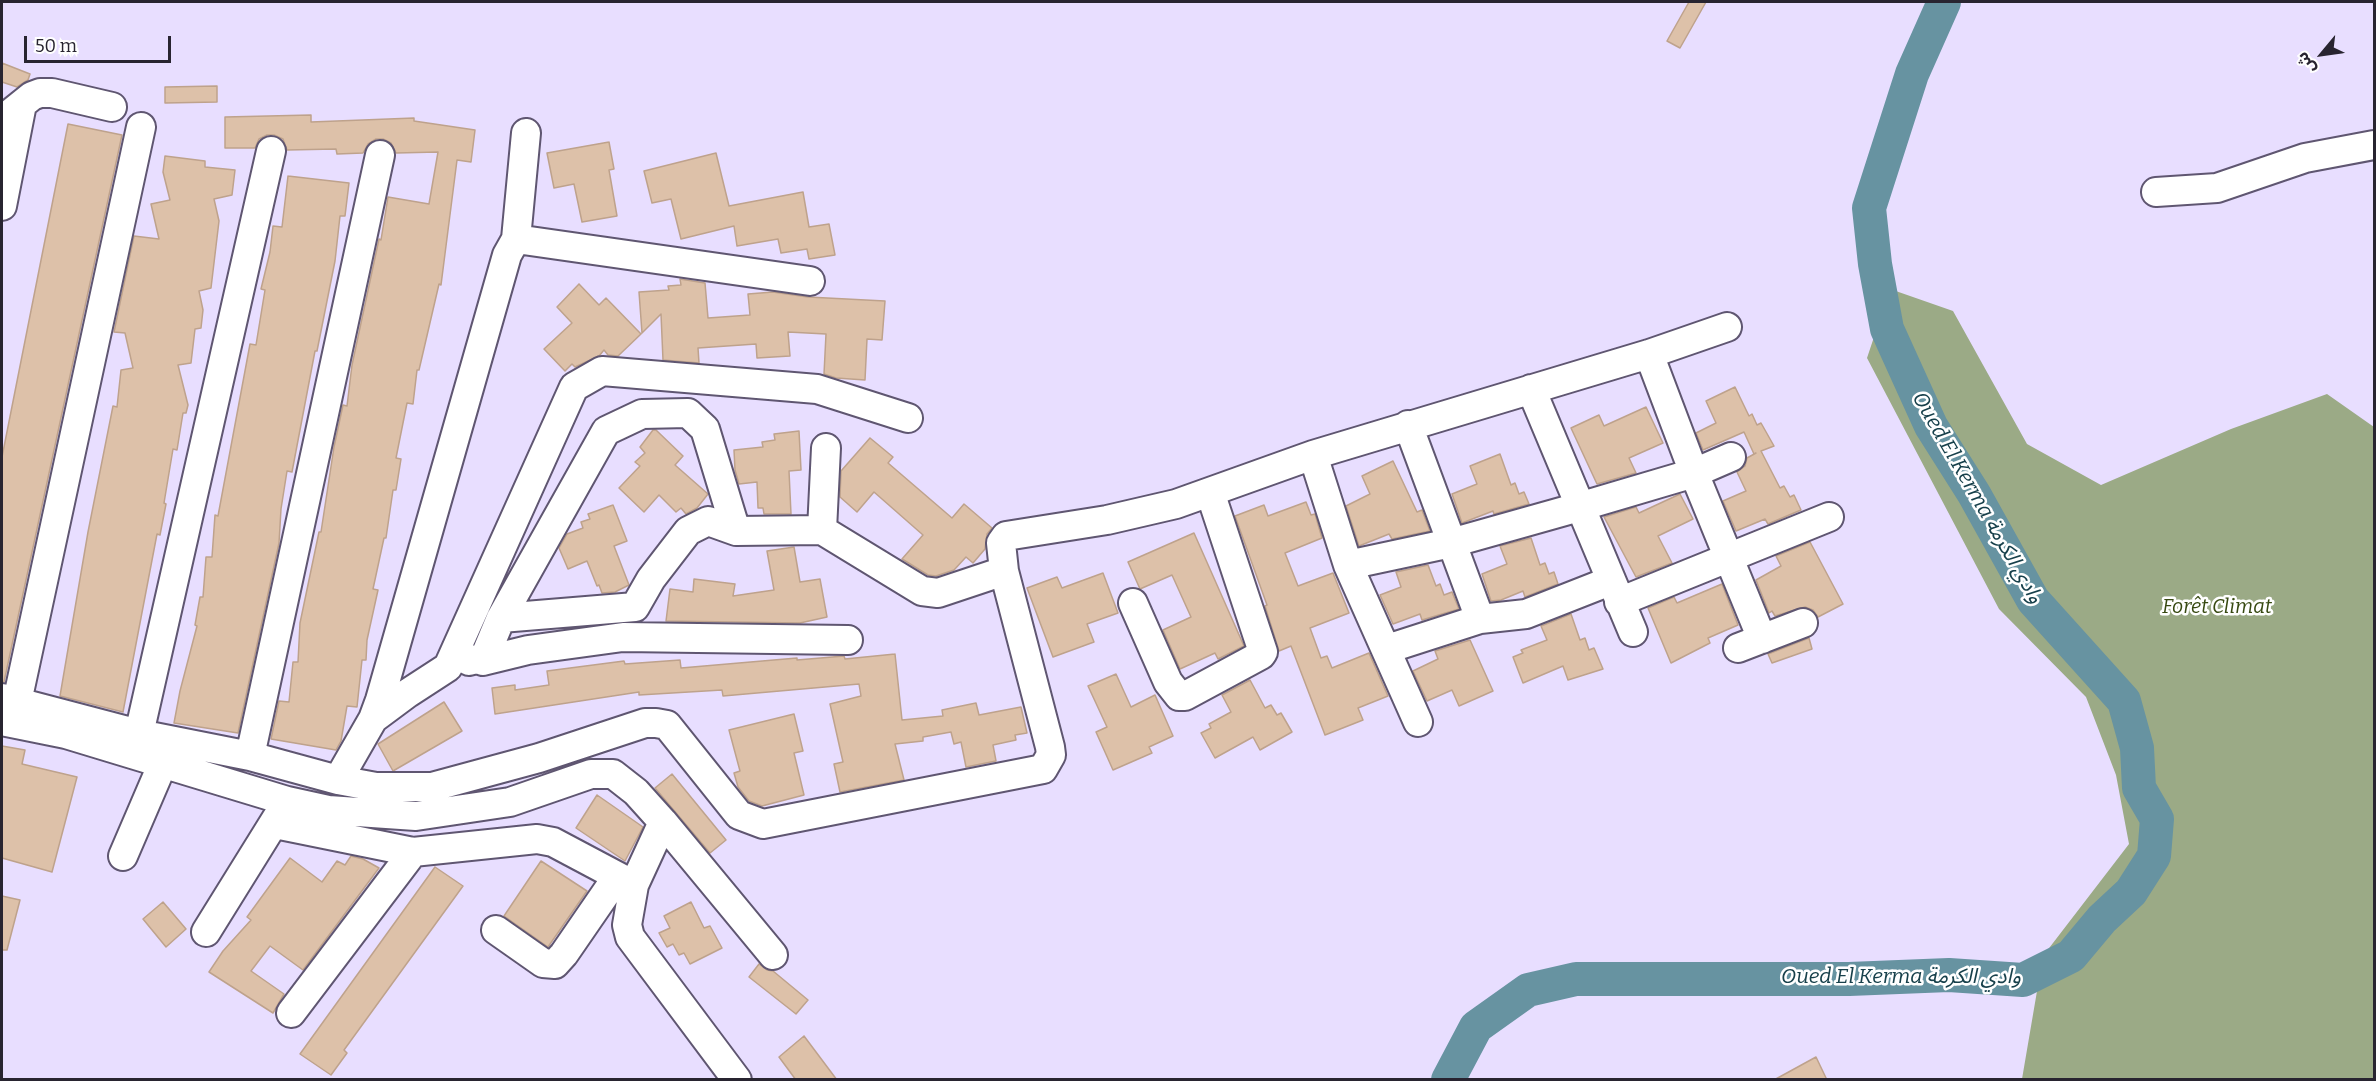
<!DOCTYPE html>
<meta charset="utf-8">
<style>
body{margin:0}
#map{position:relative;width:2376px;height:1081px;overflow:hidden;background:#e8deff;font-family:Bitter,"Noto Sans Arabic",serif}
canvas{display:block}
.frame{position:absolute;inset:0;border:3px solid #282430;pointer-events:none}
.north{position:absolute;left:2292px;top:24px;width:60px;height:60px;-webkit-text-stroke:4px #fff;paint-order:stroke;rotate:241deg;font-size:16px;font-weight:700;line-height:24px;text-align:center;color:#282430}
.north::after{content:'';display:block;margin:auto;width:21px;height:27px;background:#282430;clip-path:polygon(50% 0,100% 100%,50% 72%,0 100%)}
.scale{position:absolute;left:24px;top:36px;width:147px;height:27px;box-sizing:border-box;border:3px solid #282430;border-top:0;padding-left:8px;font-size:18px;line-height:21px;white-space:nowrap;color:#282430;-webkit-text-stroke:4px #fff;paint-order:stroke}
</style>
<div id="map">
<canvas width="2376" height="1081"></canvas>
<div class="frame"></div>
<div class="north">ش</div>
<div class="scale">50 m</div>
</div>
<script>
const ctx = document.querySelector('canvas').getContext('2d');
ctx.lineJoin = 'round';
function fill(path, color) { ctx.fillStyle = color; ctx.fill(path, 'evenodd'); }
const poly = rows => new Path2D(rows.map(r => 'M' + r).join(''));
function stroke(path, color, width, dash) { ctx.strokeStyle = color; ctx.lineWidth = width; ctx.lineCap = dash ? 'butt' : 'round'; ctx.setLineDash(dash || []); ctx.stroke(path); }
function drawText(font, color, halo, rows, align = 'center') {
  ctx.font = font + ' Bitter,"Noto Sans Arabic",serif'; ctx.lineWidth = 5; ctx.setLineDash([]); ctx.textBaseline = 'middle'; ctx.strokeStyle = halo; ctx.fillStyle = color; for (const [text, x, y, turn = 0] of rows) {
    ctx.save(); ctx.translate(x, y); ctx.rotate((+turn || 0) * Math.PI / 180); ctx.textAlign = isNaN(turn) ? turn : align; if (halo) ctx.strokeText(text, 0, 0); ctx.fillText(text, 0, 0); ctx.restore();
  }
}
fill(poly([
 [1890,289,1953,311,2027,444,2101,485,2231,429,2327,394,2374,427,2374,1079,2022,1079,2043,956,2129,844,2116,775,2086,697,1999,609,1867,358]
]), '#9baa86');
stroke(poly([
 [1448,1080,1476,1027,1528,990,1576,979,1849,979,1949,975,2023,980,2071,956,2102,919,2131,892,2154,856,2157,819,2139,788,2137,748,2124,701,2033,600,1974,494,1931,426,1887,329,1875,264,1869,208,1912,74,1944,2]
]), '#6793a1', 34);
const building = poly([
 [1689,2,1706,2,1680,48,1667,41,1689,2],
 [2,63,30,74,28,80,17,87,2,82,2,63],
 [217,86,217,102,165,103,165,87,217,86],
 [311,115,311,122,414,118,414,121,475,130,471,162,457,160,441,285,439,284,419,370,417,370,413,404,407,403,396,458,401,459,396,490,393,490,386,538,384,538,373,589,378,590,367,640,366,660,362,660,357,707,347,706,341,741,336,750,271,739,279,701,289,702,293,662,298,662,300,623,319,532,321,532,334,447,343,405,347,406,352,365,379,239,381,240,388,197,429,204,438,152,396,153,391,143,383,139,376,139,368,144,363,153,337,154,336,149,287,150,283,139,274,135,267,135,259,139,255,148,225,148,225,117,311,115],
 [68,124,122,135,4,682,2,682,2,457,68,124],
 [609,142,614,169,609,170,617,216,582,222,574,184,554,188,547,153,609,142],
 [716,153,729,206,803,192,809,227,829,224,835,255,809,259,807,249,781,253,778,239,737,246,734,226,681,239,671,199,652,203,644,171,716,153],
 [165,156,205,161,205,167,235,170,232,195,214,199,219,221,211,288,199,291,203,310,201,328,195,329,191,363,178,365,188,405,186,413,183,413,177,450,173,449,164,503,166,504,160,535,157,534,123,712,60,696,88,532,113,406,117,407,121,370,133,368,125,333,114,332,134,236,159,239,151,204,170,200,163,172,165,156],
 [288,176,349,183,345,216,340,216,335,261,317,351,315,351,292,472,287,471,281,509,279,543,238,733,174,723,180,691,197,626,195,625,200,597,203,597,206,557,212,557,215,515,218,516,250,344,256,345,265,290,261,289,270,252,273,226,282,227,288,176],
 [680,279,705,283,708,318,750,315,748,294,773,292,808,297,885,301,882,340,867,339,865,380,836,378,824,374,826,334,788,332,790,356,757,358,756,344,698,348,699,363,663,360,661,314,642,333,639,292,669,290,668,286,681,285,680,279],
 [579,284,599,305,606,298,641,334,618,356,608,355,604,350,599,356,575,367,572,364,565,371,544,349,572,323,557,307,579,284],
 [1735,387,1749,416,1752,414,1757,425,1761,423,1774,446,1761,451,1780,488,1784,486,1790,497,1794,495,1801,510,1768,524,1765,519,1736,531,1723,501,1746,491,1737,472,1745,466,1747,458,1756,453,1754,454,1744,432,1703,450,1696,433,1716,423,1706,401,1735,387],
 [1646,407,1663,443,1629,458,1636,473,1597,484,1571,428,1599,415,1604,426,1646,407],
 [653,430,656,430,683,456,675,465,708,494,697,508,686,514,681,508,676,512,659,495,644,512,619,488,640,466,635,462,645,453,640,447,653,430],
 [799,431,801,470,789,471,791,514,764,514,763,508,758,508,757,482,739,484,735,470,734,450,763,447,762,442,775,440,774,434,799,431],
 [870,438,893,457,888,463,952,518,964,504,992,528,987,534,985,549,973,563,966,557,954,570,936,576,928,575,902,559,923,535,874,492,857,512,840,497,841,471,870,438],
 [1500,454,1511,485,1515,483,1519,494,1524,492,1529,504,1494,514,1493,511,1462,523,1452,494,1477,484,1470,466,1500,454],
 [1393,461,1417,512,1422,510,1430,531,1392,539,1389,534,1359,546,1346,506,1370,494,1362,476,1393,461],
 [1680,494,1693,519,1658,536,1672,563,1636,577,1604,517,1636,507,1639,513,1680,494],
 [1306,502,1311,515,1315,514,1322,538,1285,553,1298,586,1333,573,1349,613,1310,628,1321,658,1327,656,1332,668,1369,653,1388,696,1358,708,1363,720,1325,735,1291,646,1279,651,1265,606,1267,605,1235,516,1264,505,1268,516,1306,502],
 [613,505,627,541,614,546,629,585,615,592,602,593,599,585,597,586,587,561,568,569,559,548,567,534,583,528,581,522,590,519,588,514,613,505],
 [1194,533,1244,646,1218,659,1215,653,1180,669,1163,630,1191,617,1172,575,1140,589,1128,562,1194,533],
 [1531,538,1540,565,1545,563,1549,574,1554,572,1558,584,1525,597,1523,591,1501,600,1491,601,1482,574,1507,564,1500,546,1531,538],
 [1810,542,1843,604,1818,617,1813,610,1805,607,1775,616,1772,611,1769,613,1756,580,1781,566,1776,556,1810,542],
 [794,547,800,582,820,579,827,617,800,623,666,621,670,589,693,592,694,579,735,584,733,596,774,590,767,551,794,547],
 [1428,565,1436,586,1440,584,1444,595,1452,592,1459,609,1422,620,1420,614,1393,624,1380,595,1401,587,1396,572,1428,565],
 [1103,573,1118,613,1087,624,1094,642,1053,657,1027,588,1057,577,1062,588,1103,573],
 [1722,584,1738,625,1708,638,1710,643,1671,663,1648,608,1674,597,1677,603,1722,584],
 [1571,614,1580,640,1585,638,1589,650,1594,648,1603,669,1568,680,1563,666,1523,683,1513,657,1523,653,1521,650,1547,640,1541,626,1571,614],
 [1809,638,1812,649,1772,663,1768,654,1809,638],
 [1470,640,1493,691,1459,706,1452,690,1427,701,1413,671,1438,659,1435,651,1470,640],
 [895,654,902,720,943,716,942,710,976,703,979,715,1021,707,1027,733,1015,735,1016,740,993,745,996,761,966,767,961,742,954,744,951,732,923,737,923,741,895,744,904,780,840,792,834,764,843,762,830,704,861,696,859,684,723,696,722,690,639,695,639,692,495,714,492,688,515,685,515,690,549,685,547,671,624,661,625,664,680,660,681,668,797,658,797,660,844,656,845,659,895,654],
 [1116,674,1131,707,1155,695,1173,736,1149,747,1152,753,1113,770,1096,732,1107,727,1088,686,1116,674],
 [1250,680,1265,708,1271,705,1277,715,1281,713,1292,732,1260,750,1253,737,1215,758,1201,733,1211,728,1209,724,1231,712,1222,695,1250,680],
 [444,702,462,731,393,771,378,744,444,702],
 [794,714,803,751,794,753,804,795,762,806,749,801,738,787,734,773,740,771,729,730,794,714],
 [2,746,25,750,22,764,77,777,52,872,2,858,2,746],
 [672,774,726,840,710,853,655,788,672,774],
 [597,795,643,827,625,861,576,828,597,795],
 [351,856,363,859,379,868,303,970,270,946,251,971,284,994,273,1013,209,972,223,951,251,920,247,917,290,858,322,882,337,861,345,865,351,856],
 [541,861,587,891,548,947,504,916,541,861],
 [435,867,463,886,344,1050,347,1053,331,1075,300,1054,435,867],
 [2,896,20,900,7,950,2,950,2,896],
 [163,902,186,929,166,947,143,919,163,902],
 [691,902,704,928,710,926,722,948,690,964,684,953,679,955,673,944,667,947,659,933,670,928,664,916,691,902],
 [759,964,767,970,773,971,808,1000,796,1014,749,977,759,964],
 [804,1036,837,1080,796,1080,779,1057,804,1036],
 [1816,1057,1827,1080,1774,1080,1816,1057]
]);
fill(building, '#ddc1a9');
stroke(building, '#bea28c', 1.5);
const minor = poly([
 [2,120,32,96,40,93,52,93,112,107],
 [2156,192,2217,188,2305,158,2374,145],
 [2,206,22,104],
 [516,239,810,281],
 [1649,354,1694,473,1762,639],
 [1531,389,1633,632],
 [1408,425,1480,619],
 [1313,455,1348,565,1418,722],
 [822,530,826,448],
 [1348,565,1451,543,1579,507,1694,473,1731,457],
 [1619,602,1829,517],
 [1133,603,1168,682,1179,696,1185,696,1261,655,1263,652,1210,492],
 [501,618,635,607,651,579,688,531,708,521,736,531],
 [1738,648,1803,623],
 [1387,649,1480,619,1526,614,1610,581],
 [469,661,477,659,483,661,528,650,623,637,848,640],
 [483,661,501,618,606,431,642,414,688,413,705,429,736,531,822,530,922,591,938,593,1004,571],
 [2,698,139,734,250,756,338,780,373,719,380,700,507,255,516,239,526,133],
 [17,702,141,127],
 [373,719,408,693,448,667,574,387,602,371,817,389,908,418],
 [2,721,66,734,287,801,328,810,416,816,510,802,591,774,613,774,636,792,663,822,773,955],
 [139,734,271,151],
 [250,756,380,155],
 [338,780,376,787,432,787,539,758,645,723,656,723,667,725,739,815,763,824,1043,769,1051,755,1050,747,1004,571,1001,543,1006,536,1107,520,1176,504,1313,455,1649,354,1727,327],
 [663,822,634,885,627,925,630,937,737,1080],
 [275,824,413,852,291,1013],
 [413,852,537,839,553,842,634,885],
 [123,856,163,763],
 [496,930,543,963,555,964,564,954,617,877],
 [206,932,283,808]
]);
stroke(minor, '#5f5671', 32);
stroke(minor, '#fff', 28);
drawText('italic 20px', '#374911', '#fff', [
 ["Forêt Climat",2217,607]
]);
drawText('italic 21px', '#17404b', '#fff', [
 ["Oued El Kerma وادي الكرمة",1977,498,60],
 ["Oued El Kerma وادي الكرمة",1901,977]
]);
</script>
